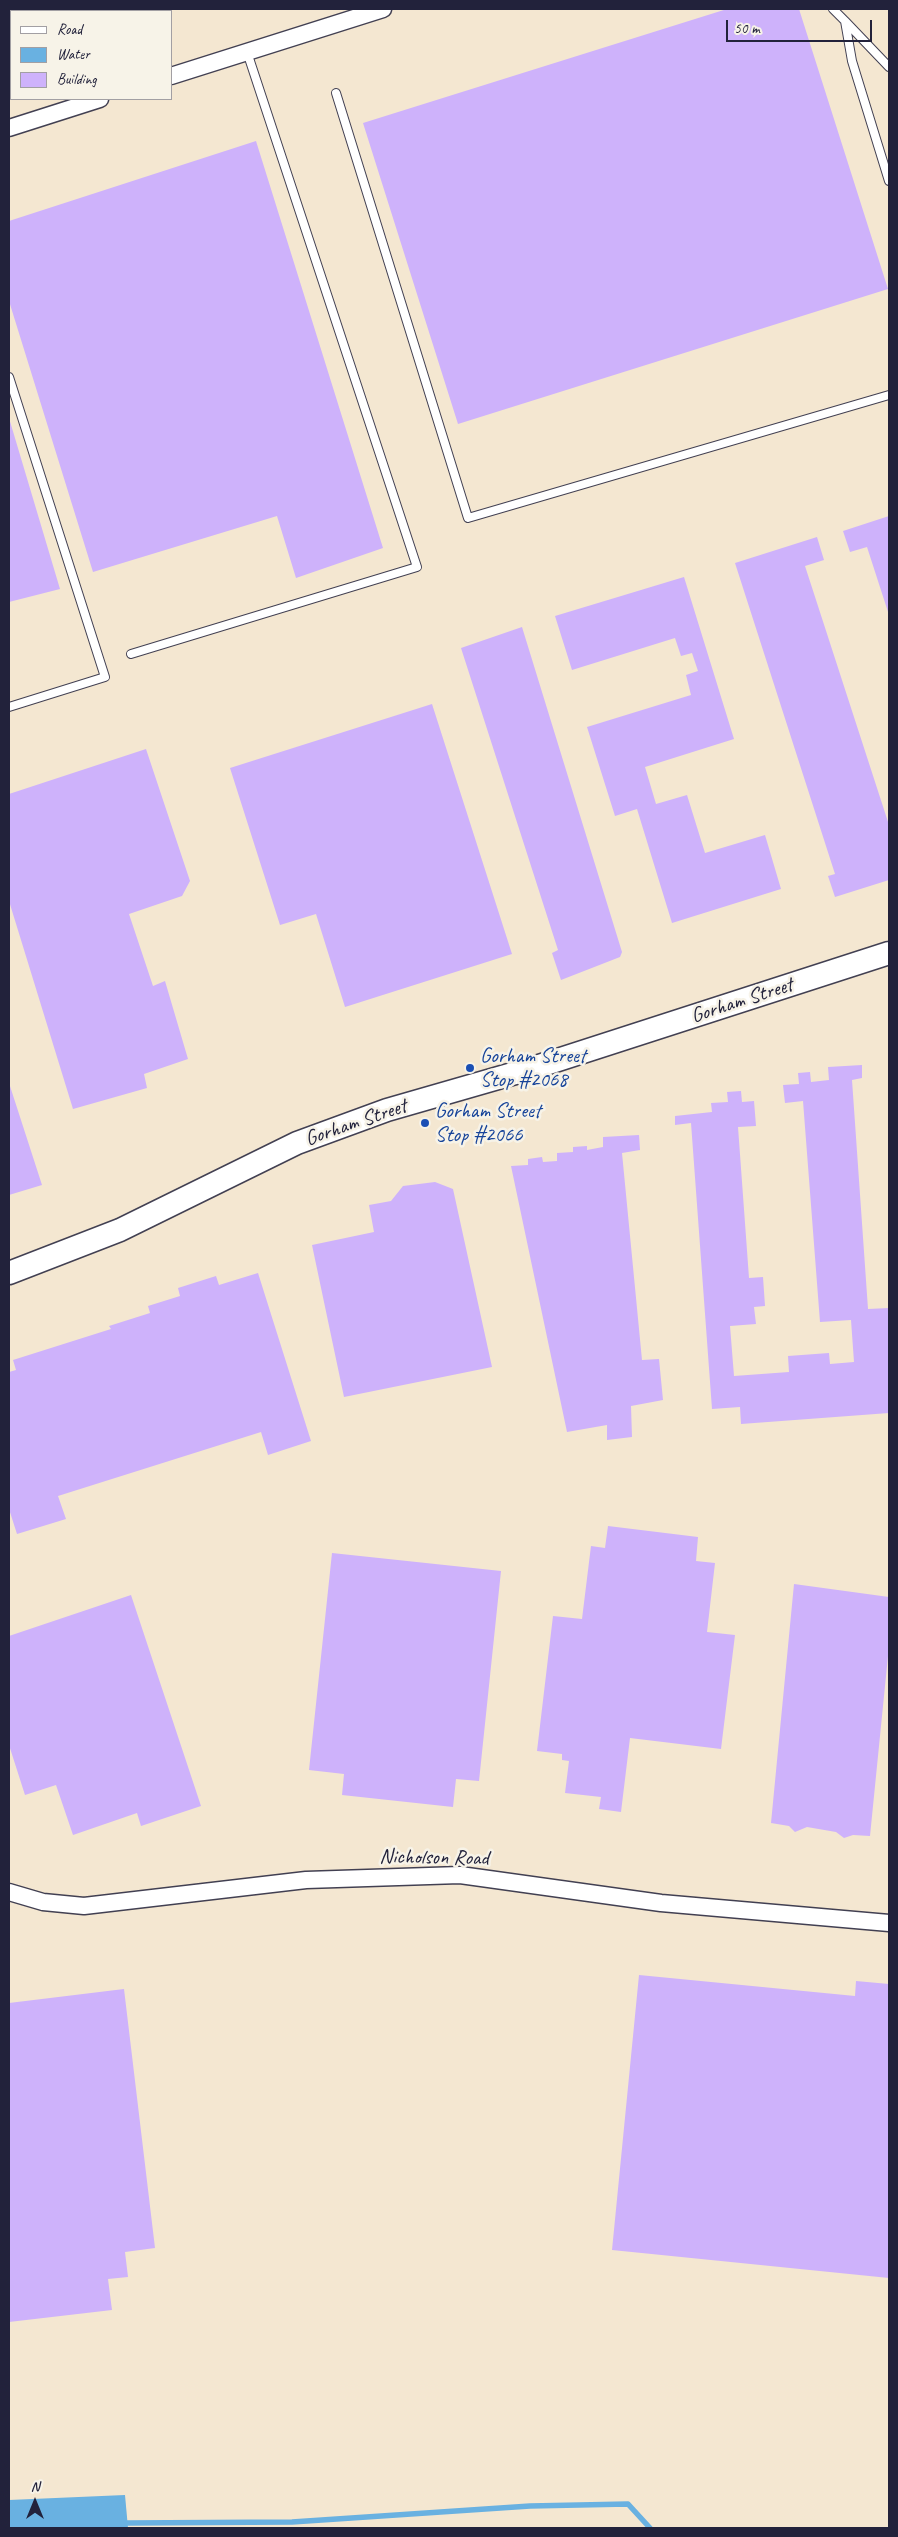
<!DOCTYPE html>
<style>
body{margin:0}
#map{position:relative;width:898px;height:2537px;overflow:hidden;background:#f4e7d1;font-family:Caveat,sans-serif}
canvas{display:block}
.frame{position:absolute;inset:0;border:10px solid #22223b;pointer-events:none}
.legend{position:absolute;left:10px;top:10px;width:162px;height:90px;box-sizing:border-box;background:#f7f3e8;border:1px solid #a29fa3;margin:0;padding:6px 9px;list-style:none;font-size:15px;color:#22223b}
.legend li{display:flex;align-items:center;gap:10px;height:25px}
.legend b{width:25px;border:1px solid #a29fa3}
.north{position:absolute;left:10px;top:2477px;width:50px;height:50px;-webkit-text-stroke:4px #f7f3e8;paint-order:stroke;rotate:0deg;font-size:14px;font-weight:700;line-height:20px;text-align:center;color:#22223b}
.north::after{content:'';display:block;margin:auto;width:18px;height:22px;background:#22223b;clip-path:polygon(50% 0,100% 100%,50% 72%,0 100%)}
.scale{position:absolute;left:726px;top:20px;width:146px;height:22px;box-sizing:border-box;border:2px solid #22223b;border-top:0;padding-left:6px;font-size:15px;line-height:18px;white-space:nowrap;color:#22223b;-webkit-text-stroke:4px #f7f3e8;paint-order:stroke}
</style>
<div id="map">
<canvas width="898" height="2537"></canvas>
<div class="frame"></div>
<ul class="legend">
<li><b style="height:6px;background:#fff"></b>Road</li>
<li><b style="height:14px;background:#69b1e1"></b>Water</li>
<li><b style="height:14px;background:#ceb2fb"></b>Building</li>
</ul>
<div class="north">N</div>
<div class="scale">50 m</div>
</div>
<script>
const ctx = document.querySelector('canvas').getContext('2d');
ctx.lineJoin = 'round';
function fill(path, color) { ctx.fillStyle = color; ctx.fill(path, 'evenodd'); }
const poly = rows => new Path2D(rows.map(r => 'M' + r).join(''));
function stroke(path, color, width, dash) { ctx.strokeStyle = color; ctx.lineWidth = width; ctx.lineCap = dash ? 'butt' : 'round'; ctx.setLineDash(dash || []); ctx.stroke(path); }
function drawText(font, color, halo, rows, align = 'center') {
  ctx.font = font + ' Caveat,sans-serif'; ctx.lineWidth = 5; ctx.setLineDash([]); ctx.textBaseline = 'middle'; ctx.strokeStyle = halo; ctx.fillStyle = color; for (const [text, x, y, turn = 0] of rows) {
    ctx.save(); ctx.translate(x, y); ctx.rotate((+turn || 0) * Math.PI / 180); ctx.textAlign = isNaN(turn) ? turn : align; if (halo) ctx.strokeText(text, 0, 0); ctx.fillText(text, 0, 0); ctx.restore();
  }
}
fill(poly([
 [125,2495,128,2528,9,2528,9,2500]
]), '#69b1e1');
stroke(poly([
 [127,2523,292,2522,530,2506,628,2504,650,2528]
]), '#69b1e1', 5.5);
fill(poly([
 [9,9,60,9,11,11,11,22,9,23],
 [727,9,799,9,888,289,458,424,363,123],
 [256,141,383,548,296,578,277,516,93,572,9,301,9,221],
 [9,418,60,589,9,602],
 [889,516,889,615,867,547,850,552,843,531],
 [817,537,824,560,805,566,889,825,889,880,835,897,828,876,835,874,735,563],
 [684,577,734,739,645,767,656,804,687,795,705,853,765,835,781,889,672,923,637,809,615,816,587,727,691,695,686,675,698,671,692,653,681,656,675,638,572,670,555,616],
 [522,627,622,952,620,957,561,980,552,953,558,950,461,648],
 [432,704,512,954,345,1007,316,914,280,925,230,768],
 [146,749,190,881,182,896,129,914,153,986,165,981,188,1059,144,1074,147,1088,73,1109,9,901,9,794],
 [862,1065,862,1078,852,1080,868,1309,889,1308,889,1413,741,1424,740,1407,712,1409,691,1123,675,1125,675,1116,712,1112,711,1103,728,1102,727,1092,741,1091,742,1102,754,1101,756,1126,738,1127,749,1278,763,1277,765,1306,754,1307,756,1324,730,1326,734,1376,789,1372,788,1356,829,1353,830,1364,854,1362,851,1320,820,1322,803,1101,785,1103,783,1085,799,1084,798,1073,810,1072,811,1082,829,1080,828,1067],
 [9,1083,42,1185,9,1195],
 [639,1135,640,1150,622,1153,642,1360,659,1359,663,1400,631,1406,632,1437,607,1440,607,1425,567,1432,511,1166,528,1165,528,1159,542,1157,543,1162,557,1161,557,1153,573,1152,573,1147,587,1146,587,1150,603,1147,603,1137],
 [435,1182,453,1189,492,1367,344,1397,312,1245,374,1232,369,1205,391,1201,403,1186],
 [258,1273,311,1441,268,1455,261,1432,58,1496,66,1519,17,1534,9,1509,9,1372,16,1370,13,1360,111,1329,109,1326,150,1313,148,1306,180,1296,178,1288,216,1276,219,1285],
 [608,1526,698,1537,696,1561,715,1563,707,1632,735,1635,721,1749,630,1738,621,1812,599,1809,601,1797,565,1793,569,1761,562,1760,562,1754,537,1751,553,1616,582,1619,591,1546,605,1548],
 [332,1553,501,1571,479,1781,456,1779,453,1807,342,1795,344,1774,309,1770],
 [794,1584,889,1597,889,1646,870,1836,853,1835,844,1838,836,1832,807,1827,795,1832,789,1826,771,1823],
 [131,1595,201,1806,141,1826,137,1813,73,1835,56,1785,25,1795,9,1745,9,1636],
 [639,1975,855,1996,856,1981,889,1984,889,2278,612,2250],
 [124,1989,155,2248,125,2252,128,2277,108,2279,112,2310,9,2322,9,2003]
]), '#ceb2fb');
const lane = poly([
 [833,9,845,21],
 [889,67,845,21,852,61,889,181],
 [336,93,468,518,889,395],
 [9,377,105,677,9,707],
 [131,654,417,567,247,52]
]);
const street = poly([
 [171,76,383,9],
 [9,128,100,99],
 [9,1892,43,1902,84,1906,306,1880,460,1875,661,1903,889,1923]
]);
const secondary = poly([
 [9,1273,120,1230,297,1143,387,1110,533,1068,889,953]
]);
stroke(lane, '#424052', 10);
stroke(street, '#424052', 19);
stroke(secondary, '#424052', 25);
stroke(lane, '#fff', 8);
stroke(street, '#fff', 16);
stroke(secondary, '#fff', 22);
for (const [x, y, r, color] of [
 [470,1068,5,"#1a4fb4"],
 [425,1123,5,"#1a4fb4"]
]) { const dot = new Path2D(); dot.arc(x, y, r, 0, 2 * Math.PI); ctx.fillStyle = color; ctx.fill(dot); stroke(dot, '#f7f3e8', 2); }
drawText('21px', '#22223b', '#f7f3e8', [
 ["Gorham Street",742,1001,-18],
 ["Gorham Street",356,1123,-19],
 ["Nicholson Road",434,1858,1]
]);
drawText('21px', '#164399', '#f7f3e8', [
 ["Gorham Street",480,1056],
 ["Stop #2068",480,1080],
 ["Gorham Street",435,1111],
 ["Stop #2066",435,1135]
], 'left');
</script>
